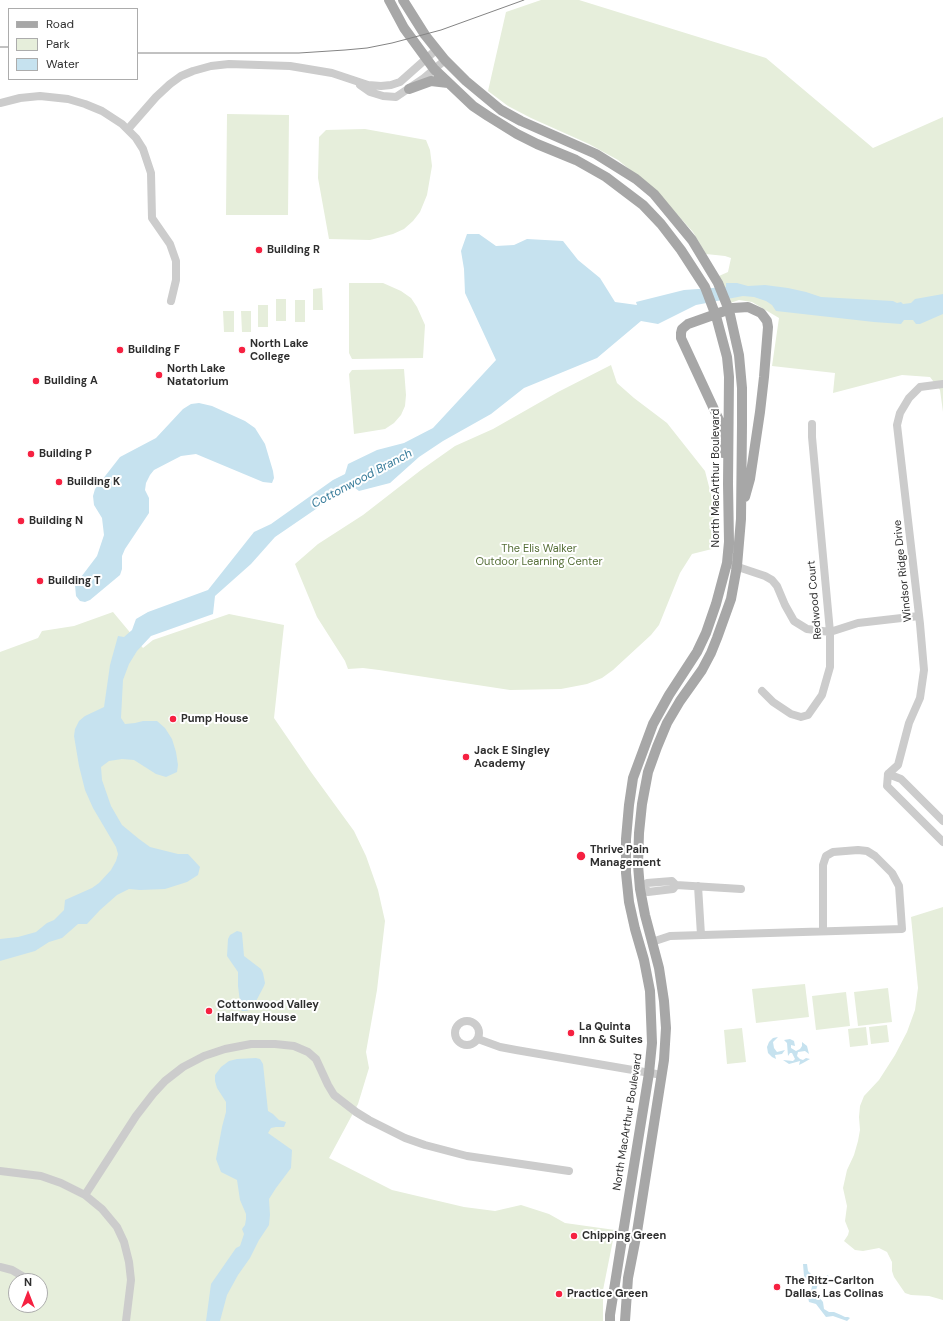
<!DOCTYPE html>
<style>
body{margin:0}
#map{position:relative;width:943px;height:1321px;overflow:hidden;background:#fff;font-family:"DM Sans",sans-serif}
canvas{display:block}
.legend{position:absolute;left:8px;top:8px;width:130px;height:72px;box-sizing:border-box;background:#fff;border:1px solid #acacac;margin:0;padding:5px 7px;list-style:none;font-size:12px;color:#2f2f2f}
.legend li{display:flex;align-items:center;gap:8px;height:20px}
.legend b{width:20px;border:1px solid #acacac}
.north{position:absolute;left:8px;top:1273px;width:40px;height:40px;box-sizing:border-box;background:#fff;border:1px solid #acacac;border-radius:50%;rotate:0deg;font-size:11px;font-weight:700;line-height:16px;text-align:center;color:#2f2f2f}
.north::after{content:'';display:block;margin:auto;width:14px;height:18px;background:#f62141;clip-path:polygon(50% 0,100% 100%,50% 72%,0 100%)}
</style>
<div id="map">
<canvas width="943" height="1321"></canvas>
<ul class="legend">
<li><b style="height:5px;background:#a7a7a7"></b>Road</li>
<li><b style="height:11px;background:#e6eedb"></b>Park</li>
<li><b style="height:11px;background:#c6e2ef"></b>Water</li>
</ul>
<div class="north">N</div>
</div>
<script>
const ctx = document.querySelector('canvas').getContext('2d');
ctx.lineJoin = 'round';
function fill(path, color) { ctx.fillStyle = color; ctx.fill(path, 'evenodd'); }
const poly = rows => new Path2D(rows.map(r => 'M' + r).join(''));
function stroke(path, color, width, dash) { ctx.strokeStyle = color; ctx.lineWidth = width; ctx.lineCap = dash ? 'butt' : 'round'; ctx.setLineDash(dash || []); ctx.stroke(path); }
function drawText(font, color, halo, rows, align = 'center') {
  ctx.font = font + ' "DM Sans",sans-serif'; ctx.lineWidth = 4; ctx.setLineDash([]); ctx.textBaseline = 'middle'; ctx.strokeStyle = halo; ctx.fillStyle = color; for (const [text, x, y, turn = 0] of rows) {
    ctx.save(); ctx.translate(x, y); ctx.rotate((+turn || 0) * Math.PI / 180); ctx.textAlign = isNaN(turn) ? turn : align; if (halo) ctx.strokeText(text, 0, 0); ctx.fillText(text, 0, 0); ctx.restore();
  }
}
fill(poly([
 [541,0,579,0,766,58,873,148,943,117,943,412,940,390,930,377,902,375,833,393,835,373,772,366,779,318,752,302,739,300,730,303,719,276,728,272,731,258,725,256,706,254,693,232,656,191,618,160,589,144,531,118,508,106,488,91,506,12],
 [227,114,289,115,288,215,226,215],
 [365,129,426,140,430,150,432,166,427,195,420,212,413,221,404,229,393,234,370,240,329,239,318,178,319,137,326,130],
 [349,283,383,283,401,291,411,298,417,307,425,325,423,358,352,359,349,353],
 [322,288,323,310,313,310,313,289],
 [276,299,286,299,286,321,276,321],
 [295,300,305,300,305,322,295,322],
 [258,305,268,305,268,327,258,327],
 [223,311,234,311,234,332,224,332],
 [241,311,251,311,251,332,242,332],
 [611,365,617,383,634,398,667,423,705,471,715,510,715,541,712,549,692,554,680,573,659,625,651,635,613,670,602,678,587,684,561,689,510,690,379,670,363,668,348,669,345,661,317,617,295,564,318,544,363,515,421,470,455,446,493,429,558,392],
 [404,369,406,395,405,406,401,415,394,423,385,429,354,434,349,374,352,370],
 [113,612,143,648,153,640,229,614,284,625,274,718,311,772,354,831,366,856,378,890,385,921,377,990,366,1052,369,1068,358,1104,329,1158,392,1190,464,1207,495,1211,521,1205,549,1214,565,1223,615,1230,603,1290,603,1321,0,1321,0,652,38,638,42,631,74,626],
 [16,1281,40,1281,40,1305,16,1305],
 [943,907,943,1300,929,1296,911,1295,905,1293,894,1277,892,1271,892,1262,887,1252,879,1248,863,1251,855,1250,844,1241,848,1235,849,1231,845,1221,847,1206,843,1188,847,1170,854,1155,858,1141,860,1130,859,1117,860,1106,864,1096,879,1080,895,1055,907,1032,915,1010,918,988,911,917],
 [805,984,809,1017,756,1023,752,989],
 [888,988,892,1022,858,1026,854,992],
 [846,992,850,1026,816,1030,812,996],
 [887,1025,889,1042,871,1044,869,1027],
 [866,1027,868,1045,850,1047,848,1029],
 [742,1028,746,1062,727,1064,724,1030]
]), '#e6eedb');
fill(poly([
 [467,234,479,234,496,246,514,245,527,239,563,241,578,260,600,278,615,302,637,305,636,302,684,290,726,287,726,283,737,283,748,286,765,285,788,288,806,292,821,297,893,301,897,303,901,302,903,304,911,303,915,299,943,294,943,314,920,324,916,324,913,320,904,320,901,324,874,322,776,311,772,305,766,301,754,297,743,296,696,305,658,324,641,321,597,358,524,388,491,414,443,441,419,457,390,483,359,491,351,485,275,537,251,564,215,596,213,614,151,636,137,651,129,664,123,680,121,718,125,724,135,723,143,721,157,721,165,728,172,739,176,752,178,765,177,772,166,777,156,774,134,760,122,759,109,761,101,767,102,780,111,806,122,825,139,839,150,847,178,854,188,854,200,867,198,875,187,882,165,889,140,890,129,889,117,895,100,910,87,924,78,924,62,938,49,942,35,951,0,961,0,939,18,937,36,932,47,923,54,920,64,910,65,900,92,888,99,883,111,870,116,861,118,854,116,847,93,808,85,790,79,766,74,736,75,729,79,721,85,716,104,707,110,665,118,636,124,637,132,630,136,619,148,612,208,590,254,532,271,524,333,480,345,474,348,464,377,450,404,443,433,428,496,360,465,293,464,269,461,251],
 [199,403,212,406,245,421,255,428,265,444,273,471,274,478,272,483,263,482,196,454,181,456,154,470,150,475,146,483,145,490,149,498,149,513,125,549,122,556,122,569,120,575,90,600,85,602,80,601,76,596,75,585,97,556,104,535,102,518,94,505,93,496,95,489,120,457,156,438,183,409,191,404],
 [237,931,241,932,242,933,244,956,261,969,263,973,265,983,264,986,253,1007,247,1011,242,1011,241,1010,238,986,238,972,227,956,228,939,230,935],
 [778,1037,773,1042,774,1048,777,1052,785,1050,782,1054,775,1055,776,1059,772,1057,768,1053,767,1047,769,1042,773,1038],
 [790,1039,794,1041,795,1046,791,1045,791,1048,796,1051,800,1049,802,1046,802,1042,807,1046,809,1054,805,1051,798,1052,797,1056,800,1059,803,1060,806,1058,810,1059,803,1063,799,1065,800,1061,789,1064,783,1060,793,1061,795,1059,792,1053,790,1053,788,1056,787,1043,784,1040],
 [256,1058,260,1059,263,1064,268,1111,273,1114,279,1120,286,1122,284,1127,276,1127,271,1128,268,1133,292,1150,291,1168,276,1188,269,1199,270,1215,269,1225,259,1240,250,1258,238,1275,227,1295,220,1321,206,1321,211,1284,236,1248,240,1246,244,1234,242,1229,245,1225,246,1219,246,1214,240,1200,237,1180,221,1172,216,1159,222,1127,226,1112,226,1102,217,1088,215,1081,215,1075,221,1067,229,1061,237,1059],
 [803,1264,807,1264,808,1271,813,1276,822,1279,828,1275,830,1282,825,1281,818,1284,816,1290,819,1297,823,1302,824,1309,829,1312,834,1312,841,1315,845,1317,848,1317,850,1318,847,1321,833,1316,826,1317,816,1304,809,1302,808,1297,808,1292,811,1291,812,1286,804,1276]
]), '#c6e2ef');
stroke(poly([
 [360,85,370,92,383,96,396,97,424,78,445,60],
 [0,103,20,98,40,96,68,99,85,104,102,111,122,124,136,138,143,149,151,173,152,218,170,244,176,261,176,280,171,301],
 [128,129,156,97,170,84,181,76,193,71,211,66,229,64,290,66,332,73,368,85,381,86,391,85,400,82,436,50],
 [943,384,920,387,909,398,900,413,897,425,920,624,924,670,920,698,909,723,898,765,888,774,887,786,943,842],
 [732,565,765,576,772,580,777,586,785,605,794,621,807,629,830,632,858,623,919,616],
 [762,691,773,702,791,714,801,717,808,715,822,695,830,667,830,632,812,437,812,424],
 [888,774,901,779,943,821],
 [698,886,701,935],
 [645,888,647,883,672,881,676,885],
 [640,889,645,888,648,892,673,889,676,885,741,889],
 [652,942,670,936,902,929,899,886,892,873,875,856,867,851,858,850,833,852,826,856,823,865,823,931],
 '455 1033a12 12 0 1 1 24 0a12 12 0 1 1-24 0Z',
 [478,1039,500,1047,516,1050,662,1075],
 [0,1171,41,1176,61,1183,85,1195,102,1209,117,1227,124,1242,129,1262,131,1280,126,1321],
 [85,1195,136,1116,153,1094,165,1081,183,1067,204,1056,225,1049,251,1044,275,1044,294,1046,308,1052,316,1059,328,1085,334,1095,356,1112,369,1120,405,1138,425,1145,467,1156,569,1171],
 [0,1267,12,1270,29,1280]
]), '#ccc', 8);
stroke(poly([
 [389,0,404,28,434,69,473,106,488,116,517,134,537,144,576,160,606,177,643,205,661,224,681,250,705,287,716,316,727,357,729,377,728,484,729,542,727,563,716,604,706,633,697,652,669,695,653,724,633,778,629,805,626,839,626,873,629,902,635,929,644,960,650,991,652,1043,649,1073,623,1233,610,1315,610,1321],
 [403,0,425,35,445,60,466,81,501,110,521,121,596,154,636,179,654,194,692,240,718,283,729,310,739,355,742,388,742,425,741,519,737,566,731,599,717,638,711,653,702,670,680,701,667,723,657,747,648,772,642,804,639,833,638,865,640,889,645,915,659,968,664,1001,666,1028,664,1060,637,1232,628,1278,625,1321],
 [409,89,431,81,448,83],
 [723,453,719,420,681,338,681,333,682,329,688,324,733,308,748,307,761,313,767,321,768,327,764,377,760,412,750,479,745,497]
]), '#a7a7a7', 10);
stroke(poly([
 [0,47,9,47],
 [137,53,299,53,345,50,367,48,392,43,441,30,524,0]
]), '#848484', 1);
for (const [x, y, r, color] of [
 [259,250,4,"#f62141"],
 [120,350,4,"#f62141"],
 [242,350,4,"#f62141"],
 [159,375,4,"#f62141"],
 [36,381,4,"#f62141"],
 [31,454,4,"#f62141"],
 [59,482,4,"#f62141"],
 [21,521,4,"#f62141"],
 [40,581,4,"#f62141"],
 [173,719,4,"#f62141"],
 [466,757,4,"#f62141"],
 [581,856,5,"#f62141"],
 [209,1011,4,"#f62141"],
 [571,1033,4,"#f62141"],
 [574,1236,4,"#f62141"],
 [777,1287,4,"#f62141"],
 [559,1294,4,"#f62141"]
]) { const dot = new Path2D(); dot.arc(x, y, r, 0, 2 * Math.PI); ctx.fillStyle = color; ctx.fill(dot); stroke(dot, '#fff', 1.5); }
drawText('bold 11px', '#2f2f2f', '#fff', [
 ["Building R",267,250],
 ["North Lake",250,344],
 ["College",250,357],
 ["Building F",128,350],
 ["North Lake",167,369],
 ["Natatorium",167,382],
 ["Building A",44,381],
 ["Building P",39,454],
 ["Building K",67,482],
 ["Building N",29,521],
 ["Building T",48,581],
 ["Pump House",181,719],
 ["Jack E Singley",474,751],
 ["Academy",474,764],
 ["Thrive Pain",590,850],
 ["Management",590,863],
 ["Cottonwood Valley",217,1005],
 ["Halfway House",217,1018],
 ["La Quinta",579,1027],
 ["Inn & Suites",579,1040],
 ["Chipping Green",582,1236],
 ["The Ritz-Carlton",785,1281],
 ["Dallas, Las Colinas",785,1294],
 ["Practice Green",567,1294]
], 'left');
drawText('11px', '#2f2f2f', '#fff', [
 ["North MacArthur Boulevard",716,478,-90],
 ["Windsor Ridge Drive",903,571,-96],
 ["Redwood Court",815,600,-95],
 ["North MacArthur Boulevard",628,1122,-81]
]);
drawText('11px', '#566f38', '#fff', [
 ["The Elis Walker",539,549],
 ["Outdoor Learning Center",539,562]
]);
drawText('italic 12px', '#357a99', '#fff', [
 ["Cottonwood Branch",362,479,-28]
]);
</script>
